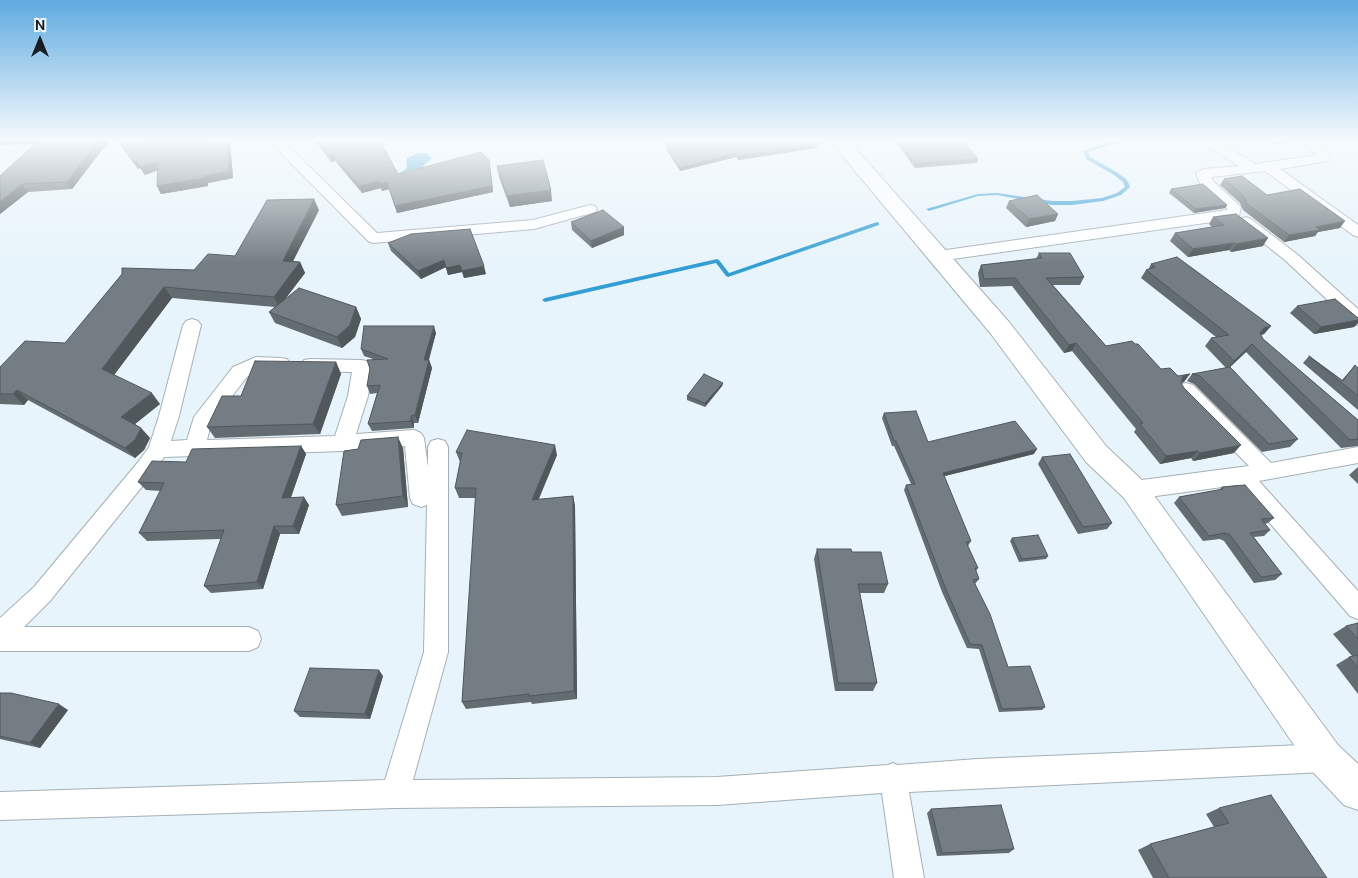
<!DOCTYPE html>
<style>
body{margin:0}
#map{position:relative;width:1358px;height:878px;overflow:hidden;background:#e8f4fb;font-family:"DM Sans",sans-serif}
canvas{display:block}
.north{position:absolute;left:15px;top:15px;width:50px;height:50px;-webkit-text-stroke:4px #e8f4fb;paint-order:stroke;rotate:0deg;font-size:14px;font-weight:700;line-height:20px;text-align:center;color:#191d20}
.north::after{content:'';display:block;margin:auto;width:18px;height:22px;background:#191d20;clip-path:polygon(50% 0,100% 100%,50% 72%,0 100%)}
</style>
<div id="map">
<canvas width="1358" height="878"></canvas>
<div class="north">N</div>
</div>
<script>
const ctx = document.querySelector('canvas').getContext('2d');
ctx.lineJoin = 'round';
function fill(path, color) { ctx.fillStyle = color; ctx.fill(path, 'evenodd'); }
const poly = rows => new Path2D(rows.map(r => 'M' + r).join(''));
function stroke(path, color, width, dash) { ctx.strokeStyle = color; ctx.lineWidth = width; ctx.lineCap = dash ? 'butt' : 'round'; ctx.setLineDash(dash || []); ctx.stroke(path); }
fill(poly([
 [418,153,426,153,432,158,421,168,400,173,407,168,406,162,407,158]
]), '#339ed3');
fill(poly([
 [1114,141,1122,141,1088,152,1090,157,1118,173,1127,180,1130,187,1121,195,1103,201,1072,205,1052,205,997,195,978,196,929,211,926,209,978,194,997,193,1052,201,1072,201,1102,198,1117,193,1125,187,1123,182,1114,175,1086,159,1083,151,1114,141],
 [877,222,879,223,879,225,728,277,726,276,716,263,545,302,542,300,545,298,717,259,719,260,729,273,877,222]
]), '#339ed3');
const street = poly([
 [269,141,283,141,377,233,533,220,590,205,595,206,597,209,595,212,534,229,373,243,368,241,269,141],
 [1199,141,1215,141,1256,164,1316,155,1316,153,1297,141,1314,141,1327,148,1330,158,1328,161,1280,169,1358,225,1358,237,1353,235,1265,171,1211,177,1213,181,1241,207,1239,216,1226,220,939,261,933,259,931,256,933,253,939,251,1227,210,1227,208,1201,186,1196,173,1203,169,1239,166,1199,141],
 [1246,217,1251,219,1298,255,1358,309,1358,325,1352,323,1286,261,1241,225,1238,222,1241,219,1246,217],
 [192,319,198,321,201,325,179,416,171,441,187,440,194,417,233,367,256,357,281,358,287,359,290,364,287,369,281,370,259,370,247,377,211,423,207,440,335,436,348,396,352,372,310,371,304,370,301,365,304,360,310,359,361,360,367,361,371,375,368,396,356,434,414,430,421,433,424,438,428,467,428,447,431,441,438,439,445,441,448,447,448,652,413,780,717,777,888,765,893,763,897,765,977,759,1325,744,1335,748,1339,758,1335,768,1325,772,909,792,924,878,894,878,882,793,717,805,395,808,0,820,0,792,385,780,424,652,427,505,421,507,413,504,410,498,405,446,343,451,164,457,153,473,50,601,24,627,249,627,258,631,261,639,258,647,249,651,0,651,0,618,34,587,139,461,149,447,159,416,183,325,186,321,192,319],
 [1186,383,1193,385,1271,463,1358,447,1358,463,1259,481,1358,591,1358,619,1350,616,1237,485,1134,499,1127,496,1123,490,1127,484,1134,481,1249,466,1179,395,1177,390,1179,385,1186,383]
]);
const secondary = poly([
 [830,141,849,141,1009,322,1106,446,1144,482,1338,745,1358,764,1358,810,1344,805,1312,771,1124,498,1086,462,991,334,830,141]
]);
stroke(street, '#a5b0b6', 2);
stroke(secondary, '#a5b0b6', 2);
fill(street, '#fff');
fill(secondary, '#fff');
fill(poly([
 [0,141,109,141,72,189,28,192,0,214,35,144,0,145],
 [230,141,233,178,208,183,208,186,161,194,157,186,157,170,145,175,140,168,138,169,119,142],
 [315,141,380,141,398,174,490,167,493,192,397,213,389,189,382,191,381,188,362,193,335,161,331,162],
 [895,141,968,141,964,142,978,159,977,163,915,168],
 [1269,141,1287,141,1273,144],
 [817,144,817,148,738,160,736,157,680,171,666,149,666,145],
 [497,166,552,201,510,207,499,177],
 [1224,179,1267,195,1340,228,1318,232,1315,236,1284,242,1243,210,1240,203,1220,185],
 [1171,189,1227,205,1225,208,1194,213,1169,193],
 [1009,201,1058,214,1055,221,1026,227,1006,208],
 [319,210,293,261,300,262,305,273,286,298,356,307,361,319,355,337,342,348,275,323,269,312,275,307,172,298,114,375,160,404,135,424,141,428,150,438,144,450,135,458,28,400,24,405,0,404,0,367,65,343,194,270,235,256],
 [1213,217,1263,246,1231,252,1229,250,1188,257,1170,241,1175,233,1212,227,1209,224],
 [571,222,624,227,624,235,592,248,572,230],
 [388,243,486,274,464,278,462,272,448,275,446,267,421,279,391,251],
 [1039,253,1084,277,1080,285,1053,285,1106,346,1161,369,1184,382,1181,383,1184,388,1234,453,1193,461,1191,458,1160,464,1134,432,1136,429,1072,351,1064,353,1012,286,980,287,978,273,981,265,1036,259],
 [1151,264,1271,326,1264,334,1261,335,1263,339,1358,420,1358,446,1341,448,1246,352,1230,367,1298,439,1290,447,1262,452,1194,384,1187,381,1192,374,1226,368,1205,346,1211,338,1216,337,1141,278,1146,270,1148,270],
 [1297,306,1358,318,1358,323,1354,327,1314,334,1290,313],
 [436,333,429,360,432,368,418,423,414,423,414,428,372,431,368,424,377,393,370,394,367,386,373,359,364,356,361,349],
 [1309,356,1342,380,1355,365,1358,368,1358,410,1303,363],
 [336,362,341,374,320,434,215,438,207,427,241,396],
 [723,383,722,386,705,407,687,400,687,396],
 [884,413,928,442,1034,454,944,476,971,541,968,546,978,568,976,571,979,579,975,584,1008,667,1045,707,1042,710,999,712,979,649,967,648,942,592,904,490,906,485,911,484,894,446,892,446,882,418],
 [301,446,306,454,291,497,309,505,299,534,280,534,263,589,211,593,204,586,221,539,147,541,139,533,161,491,146,490,138,482,186,462],
 [403,448,408,507,342,516,336,505],
 [456,452,557,455,539,499,573,496,575,506,577,699,532,704,531,702,466,709,462,702,476,498,459,498,455,488,460,462],
 [1042,457,1112,523,1107,529,1078,534,1038,464],
 [1358,467,1358,484,1349,475],
 [1222,487,1274,518,1268,523,1265,524,1270,530,1264,536,1254,537,1282,574,1275,580,1254,583,1224,541,1220,539,1203,541,1174,503,1179,497,1219,490],
 [1012,538,1048,556,1046,559,1019,562,1010,541],
 [817,549,852,552,888,584,884,593,860,593,877,683,873,691,835,691,814,559],
 [1358,623,1358,694,1336,665,1349,657,1352,656,1333,634,1346,626],
 [383,676,370,719,300,717,294,711],
 [0,693,68,710,40,748,0,739],
 [1219,808,1327,878,1153,878,1138,850,1150,844,1214,827,1206,814],
 [931,809,1014,849,1009,853,937,856,927,813]
]), '#636c71');
fill(poly([
 [99,141,109,141,72,189,67,182],
 [227,141,230,141,233,178,208,183,208,186,161,194,157,186],
 [1275,141,1287,141,1273,144],
 [817,144,817,148,738,160,738,156],
 [736,153,736,157,680,171,680,168],
 [333,154,335,161,331,162,329,155],
 [489,160,493,192,397,213,395,206],
 [136,161,140,168,138,169,133,162],
 [158,162,162,169,145,175,140,167],
 [379,181,387,182,390,189,382,191,381,188,362,193,359,186],
 [22,184,28,192,0,214,0,202],
 [551,190,552,201,510,207,507,196],
 [314,199,319,210,288,271,283,261],
 [1227,205,1225,208,1194,213,1196,209],
 [1058,214,1055,221,1026,227,1029,219],
 [1345,221,1340,228,1318,232,1315,236,1284,242,1289,235,1316,227],
 [624,227,624,235,592,248,591,241],
 [1268,238,1263,246,1231,252,1236,244],
 [1234,243,1229,250,1188,257,1193,249],
 [444,260,446,267,421,279,418,271],
 [300,262,305,273,279,307,274,297],
 [460,265,462,272,448,275,446,268],
 [484,266,486,274,464,278,462,271],
 [164,287,172,298,111,379,102,369],
 [356,307,361,319,355,337,342,348,337,337],
 [1358,320,1358,323,1354,327,1314,334,1321,327],
 [434,326,436,333,426,368,424,360],
 [1271,326,1264,334,1257,336,1264,328],
 [1076,343,1072,351,1064,353,1069,345],
 [1252,344,1246,352,1228,369,1234,361],
 [429,360,432,368,418,423,415,415],
 [336,362,341,374,320,434,313,424],
 [1190,374,1184,382,1177,384,1183,376],
 [723,383,722,386,705,407,705,403],
 [17,390,28,400,24,405,13,394],
 [152,393,160,404,130,428,121,417],
 [411,416,414,423,414,428,411,421],
 [141,428,150,438,144,450,135,458,125,448],
 [398,437,403,448,408,507,403,496],
 [555,445,557,455,534,509,532,500],
 [1241,445,1234,453,1193,461,1200,453],
 [301,446,306,454,288,506,282,498],
 [1037,449,1034,454,941,477,943,473],
 [1198,451,1191,458,1160,464,1166,456],
 [573,496,575,506,577,699,574,691],
 [304,497,309,505,299,534,293,526],
 [274,526,280,534,263,589,257,582],
 [379,670,383,676,370,719,365,714],
 [59,704,68,710,40,748,30,743]
]), '#50585c');
const building = poly([
 [38,141,99,141,67,182,22,184,0,202,0,176,38,141],
 [227,141,229,171,204,176,204,178,157,186,158,162,140,167,136,161,133,162,119,142,227,141],
 [317,141,380,141,398,174,481,152,489,160,492,186,395,206,387,182,380,184,379,181,359,186,333,154,329,155,317,141],
 [677,141,815,141,817,144,738,156,736,153,680,168,666,145,677,141],
 [899,141,963,141,978,159,916,164,899,141],
 [543,160,551,190,507,196,497,166,543,160],
 [1242,176,1267,195,1300,189,1345,221,1316,227,1320,230,1289,235,1247,204,1244,196,1224,179,1242,176],
 [1203,184,1227,205,1196,209,1171,189,1203,184],
 [1037,195,1058,214,1029,219,1009,201,1037,195],
 [314,199,283,261,300,262,274,297,164,287,102,369,152,393,121,417,141,428,135,440,125,448,17,390,13,394,0,394,0,367,25,341,65,343,122,274,122,268,194,270,208,254,235,256,267,200,314,199],
 [603,210,624,227,591,241,571,222,603,210],
 [1236,214,1268,238,1236,244,1234,243,1193,249,1175,233,1224,225,1213,217,1236,214],
 [470,229,484,266,462,271,460,265,446,268,444,260,418,271,388,243,411,234,470,229],
 [1039,253,1070,253,1084,277,1046,278,1106,346,1132,341,1135,344,1138,344,1161,369,1170,368,1178,376,1190,374,1183,376,1181,383,1184,388,1241,445,1200,453,1198,451,1166,456,1140,424,1143,423,1076,343,1069,345,1015,278,984,279,981,265,1042,258,1039,253],
 [1177,257,1271,326,1264,328,1260,333,1263,339,1358,420,1358,439,1350,440,1252,344,1234,361,1211,338,1229,335,1146,270,1155,267,1151,264,1177,257],
 [299,288,356,307,350,325,337,337,269,312,299,288],
 [1335,299,1358,318,1358,320,1321,327,1297,306,1335,299],
 [364,326,434,326,424,360,429,360,415,415,411,416,411,421,368,424,380,385,367,386,370,368,367,360,388,359,361,349,364,326],
 [1309,356,1343,381,1355,365,1358,368,1358,396,1309,356],
 [255,361,336,362,313,424,207,427,222,396,241,396,255,361],
 [1230,367,1298,439,1269,444,1200,376,1192,374,1230,367],
 [704,374,723,383,705,403,687,396,704,374],
 [916,411,928,442,1015,421,1037,449,943,473,971,541,966,542,978,568,975,568,979,579,973,580,990,614,1008,667,1030,666,1045,707,1002,709,982,645,970,644,945,587,906,485,915,484,896,441,894,441,884,413,916,411],
 [467,430,555,445,532,500,573,496,574,691,529,696,529,694,462,702,476,488,455,488,462,453,456,452,467,430],
 [398,437,403,496,336,505,344,451,358,449,361,440,398,437],
 [301,446,282,498,304,497,293,526,274,526,257,582,204,586,224,530,139,533,164,483,138,482,152,461,186,462,192,449,301,446],
 [1070,454,1112,523,1083,527,1042,457,1070,454],
 [1245,485,1274,518,1261,519,1270,530,1250,533,1282,574,1261,577,1230,535,1225,533,1209,536,1179,497,1223,489,1222,487,1245,485],
 [1038,535,1048,556,1022,559,1012,538,1038,535],
 [817,549,851,549,852,552,881,552,888,584,858,584,877,683,838,683,817,549],
 [1358,623,1358,639,1346,626,1358,623],
 [1358,655,1358,668,1349,657,1358,655],
 [310,668,379,670,365,714,294,711,310,668],
 [0,693,11,693,59,704,30,743,0,736,0,693],
 [1271,795,1327,878,1169,878,1150,844,1229,823,1219,808,1271,795],
 [1001,805,1014,849,942,853,931,809,1001,805]
]);
fill(building, '#737d83');
stroke(building, '#50585c', 1);
const sky = ctx.createLinearGradient(0, 0, 0, 264);
sky.addColorStop(0, '#5fabe0');
sky.addColorStop(0.53, '#f5fafd');
sky.addColorStop(1, '#f5fafd00');
ctx.fillStyle = sky;
ctx.fillRect(0, 0, 1358, 264);
</script>
